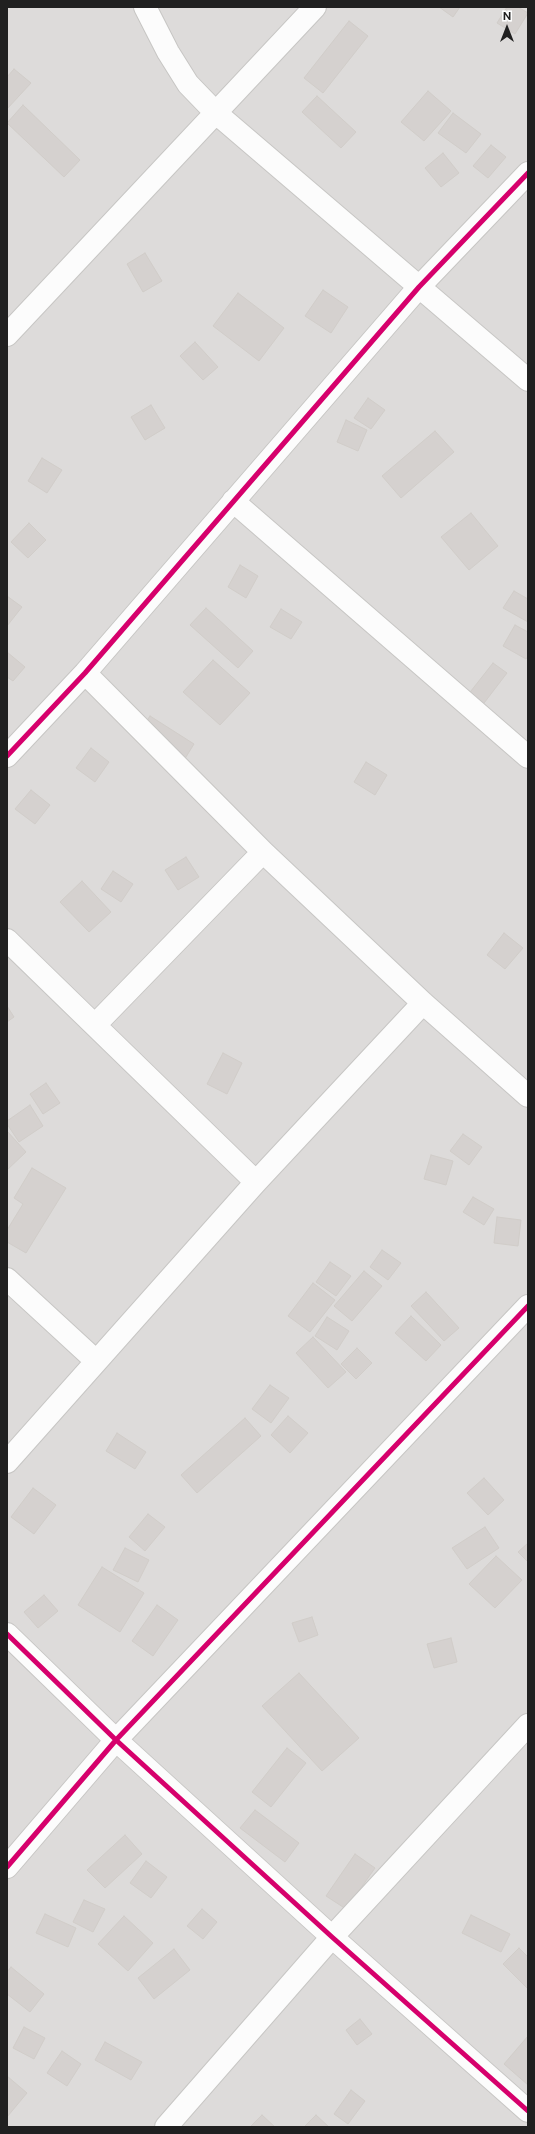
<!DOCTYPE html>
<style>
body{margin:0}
#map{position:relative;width:535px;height:2134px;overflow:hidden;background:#eeebe8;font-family:"Public Sans",sans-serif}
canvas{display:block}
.frame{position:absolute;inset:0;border:8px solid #202020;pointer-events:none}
.north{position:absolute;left:487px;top:8px;width:40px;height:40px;-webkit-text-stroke:3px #fff;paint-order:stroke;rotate:0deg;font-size:11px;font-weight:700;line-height:16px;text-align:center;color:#202020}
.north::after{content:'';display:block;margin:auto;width:14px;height:18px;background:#202020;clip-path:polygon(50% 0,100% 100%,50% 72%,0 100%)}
</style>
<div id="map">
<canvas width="535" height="2134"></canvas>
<div class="frame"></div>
<div class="north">N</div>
</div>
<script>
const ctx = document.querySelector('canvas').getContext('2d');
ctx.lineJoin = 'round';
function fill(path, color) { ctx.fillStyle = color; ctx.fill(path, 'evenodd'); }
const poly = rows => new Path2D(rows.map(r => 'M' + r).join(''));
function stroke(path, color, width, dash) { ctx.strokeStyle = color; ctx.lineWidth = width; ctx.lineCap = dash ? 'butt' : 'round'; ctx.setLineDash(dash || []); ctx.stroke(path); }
fill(poly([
 [7,7,528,7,528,2127,7,2127]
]), '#dddbda');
const building = poly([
 [439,7,460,7,453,17,439,7],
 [507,7,518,7,528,13,515,34,497,23,507,7],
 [349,21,368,36,323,93,304,78,349,21],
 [14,69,31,83,7,109,7,77,14,69],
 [428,91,451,111,424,141,401,122,428,91],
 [317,96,356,132,341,148,302,112,317,96],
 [23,105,80,160,64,177,7,123,23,105],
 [453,113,481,134,466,153,438,133,453,113],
 [491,145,506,157,488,178,473,166,491,145],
 [443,153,459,173,441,187,425,168,443,153],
 [145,253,162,281,143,292,127,264,145,253],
 [323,290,348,307,331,333,305,316,323,290],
 [238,293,284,328,259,361,213,326,238,293],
 [195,342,218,367,203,380,180,356,195,342],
 [368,398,385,410,371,429,354,418,368,398],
 [151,405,165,428,145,440,131,417,151,405],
 [346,420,367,430,358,451,337,442,346,420],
 [435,431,454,452,401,498,382,476,435,431],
 [42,458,62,470,47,493,28,481,42,458],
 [471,513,498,546,469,570,441,537,471,513],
 [29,523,46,540,28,558,11,542,29,523],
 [240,565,258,576,246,598,228,587,240,565],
 [514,591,528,599,528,622,503,608,514,591],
 [7,596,22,607,7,626,7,596],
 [206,608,253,651,238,668,190,625,206,608],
 [281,609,302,622,291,639,270,627,281,609],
 [515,625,528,632,528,656,526,659,503,646,515,625],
 [7,652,25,667,13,681,7,677,7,652],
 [213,660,250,693,220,725,183,692,213,660],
 [493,663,507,673,481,707,467,696,493,663],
 [150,716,194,744,181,765,137,736,150,716],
 [91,748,109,762,95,782,76,768,91,748],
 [366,762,387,775,375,795,354,782,366,762],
 [31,790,50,805,35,824,15,809,31,790],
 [186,857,199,877,178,890,165,870,186,857],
 [113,871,133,884,121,902,101,889,113,871],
 [82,881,111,912,89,932,60,902,82,881],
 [504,933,523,948,505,969,487,955,504,933],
 [7,1006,14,1017,7,1022,7,1006],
 [223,1053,242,1063,227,1094,207,1084,223,1053],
 [46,1083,60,1103,43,1114,30,1094,46,1083],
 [30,1105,43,1126,19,1142,7,1124,7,1121,30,1105],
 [7,1131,26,1152,7,1170,7,1131],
 [463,1134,482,1147,469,1165,450,1151,463,1134],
 [431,1155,453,1161,446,1185,424,1179,431,1155],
 [32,1168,66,1188,26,1253,7,1242,7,1230,23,1204,14,1198,32,1168],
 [473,1197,494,1209,484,1225,463,1212,473,1197],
 [497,1217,521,1220,518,1246,494,1243,497,1217],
 [382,1250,401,1263,388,1280,370,1267,382,1250],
 [330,1262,351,1276,336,1296,316,1282,330,1262],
 [364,1271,382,1286,352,1321,334,1306,364,1271],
 [313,1283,335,1300,310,1332,288,1316,313,1283],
 [426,1292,459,1328,444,1341,411,1306,426,1292],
 [411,1316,441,1345,426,1361,395,1333,411,1316],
 [327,1317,349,1331,337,1350,315,1336,327,1317],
 [313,1337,346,1372,328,1388,296,1353,313,1337],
 [357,1348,372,1363,356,1379,341,1364,357,1348],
 [270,1385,289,1398,271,1423,252,1409,270,1385],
 [288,1416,308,1433,290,1453,271,1435,288,1416],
 [245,1418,261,1436,197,1493,181,1475,245,1418],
 [117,1433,146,1452,135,1469,106,1451,117,1433],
 [484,1478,504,1500,488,1515,467,1493,484,1478],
 [33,1488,56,1505,34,1534,11,1517,33,1488],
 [148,1514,165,1527,145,1551,129,1537,148,1514],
 [485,1527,499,1548,467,1569,452,1548,485,1527],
 [528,1543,528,1562,518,1552,528,1543],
 [125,1548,149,1560,138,1582,113,1570,125,1548],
 [496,1556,522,1580,495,1608,469,1584,496,1556],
 [102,1567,144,1593,120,1632,78,1605,102,1567],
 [44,1595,58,1611,38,1628,24,1612,44,1595],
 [157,1605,178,1620,153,1656,132,1641,157,1605],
 [312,1617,318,1635,299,1642,292,1623,312,1617],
 [451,1638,457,1662,434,1668,427,1644,451,1638],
 [299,1673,359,1738,322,1771,262,1706,299,1673],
 [287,1748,306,1763,271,1807,252,1792,287,1748],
 [255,1810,299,1843,285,1862,240,1828,255,1810],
 [125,1835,142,1854,105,1888,87,1870,125,1835],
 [355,1854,375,1868,346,1909,326,1896,355,1854],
 [146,1861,167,1877,151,1898,130,1883,146,1861],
 [84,1900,105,1909,93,1932,73,1922,84,1900],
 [202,1909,217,1922,203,1939,187,1926,202,1909],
 [45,1914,76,1928,68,1947,36,1933,45,1914],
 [471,1915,510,1934,501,1952,462,1933,471,1915],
 [124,1916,153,1943,128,1971,98,1944,124,1916],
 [519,1948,528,1957,528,1989,503,1964,519,1948],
 [174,1949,190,1970,154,1999,138,1978,174,1949],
 [11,1967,44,1994,30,2012,7,1994,7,1972,11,1967],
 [360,2019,372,2034,357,2045,346,2030,360,2019],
 [24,2027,45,2038,34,2059,13,2048,24,2027],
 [528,2036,528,2085,504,2064,528,2036],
 [105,2042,142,2062,131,2080,95,2060,105,2042],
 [62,2051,81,2064,67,2086,47,2073,62,2051],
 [7,2076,27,2093,7,2117,7,2076],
 [351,2090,365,2101,348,2124,334,2114,351,2090],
 [262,2115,275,2127,250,2127,262,2115],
 [316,2115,329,2127,304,2127,316,2115]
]);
fill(building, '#d5d1cf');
stroke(building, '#d1cdc9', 1);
const minor = poly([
 [145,7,168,52,188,84,216,113,528,380],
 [7,335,315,7],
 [233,501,528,757],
 [85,673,263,852,423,1003,528,1096],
 [7,756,85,673,419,287,528,173],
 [7,940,256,1182],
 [95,1025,263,852],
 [7,1279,95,1360],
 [7,1462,256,1182,423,1003],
 [7,1634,116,1740,332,1937,528,2111],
 [7,1867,116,1740,528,1306],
 [166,2127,332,1937,528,1725]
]);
stroke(minor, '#c7c6c4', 24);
stroke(minor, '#fcfcfc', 22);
stroke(poly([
 [7,756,85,673,419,287,528,173],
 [7,1634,116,1740,332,1937,528,2111],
 [7,1867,116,1740,528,1306]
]), '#d6006c', 5);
</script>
